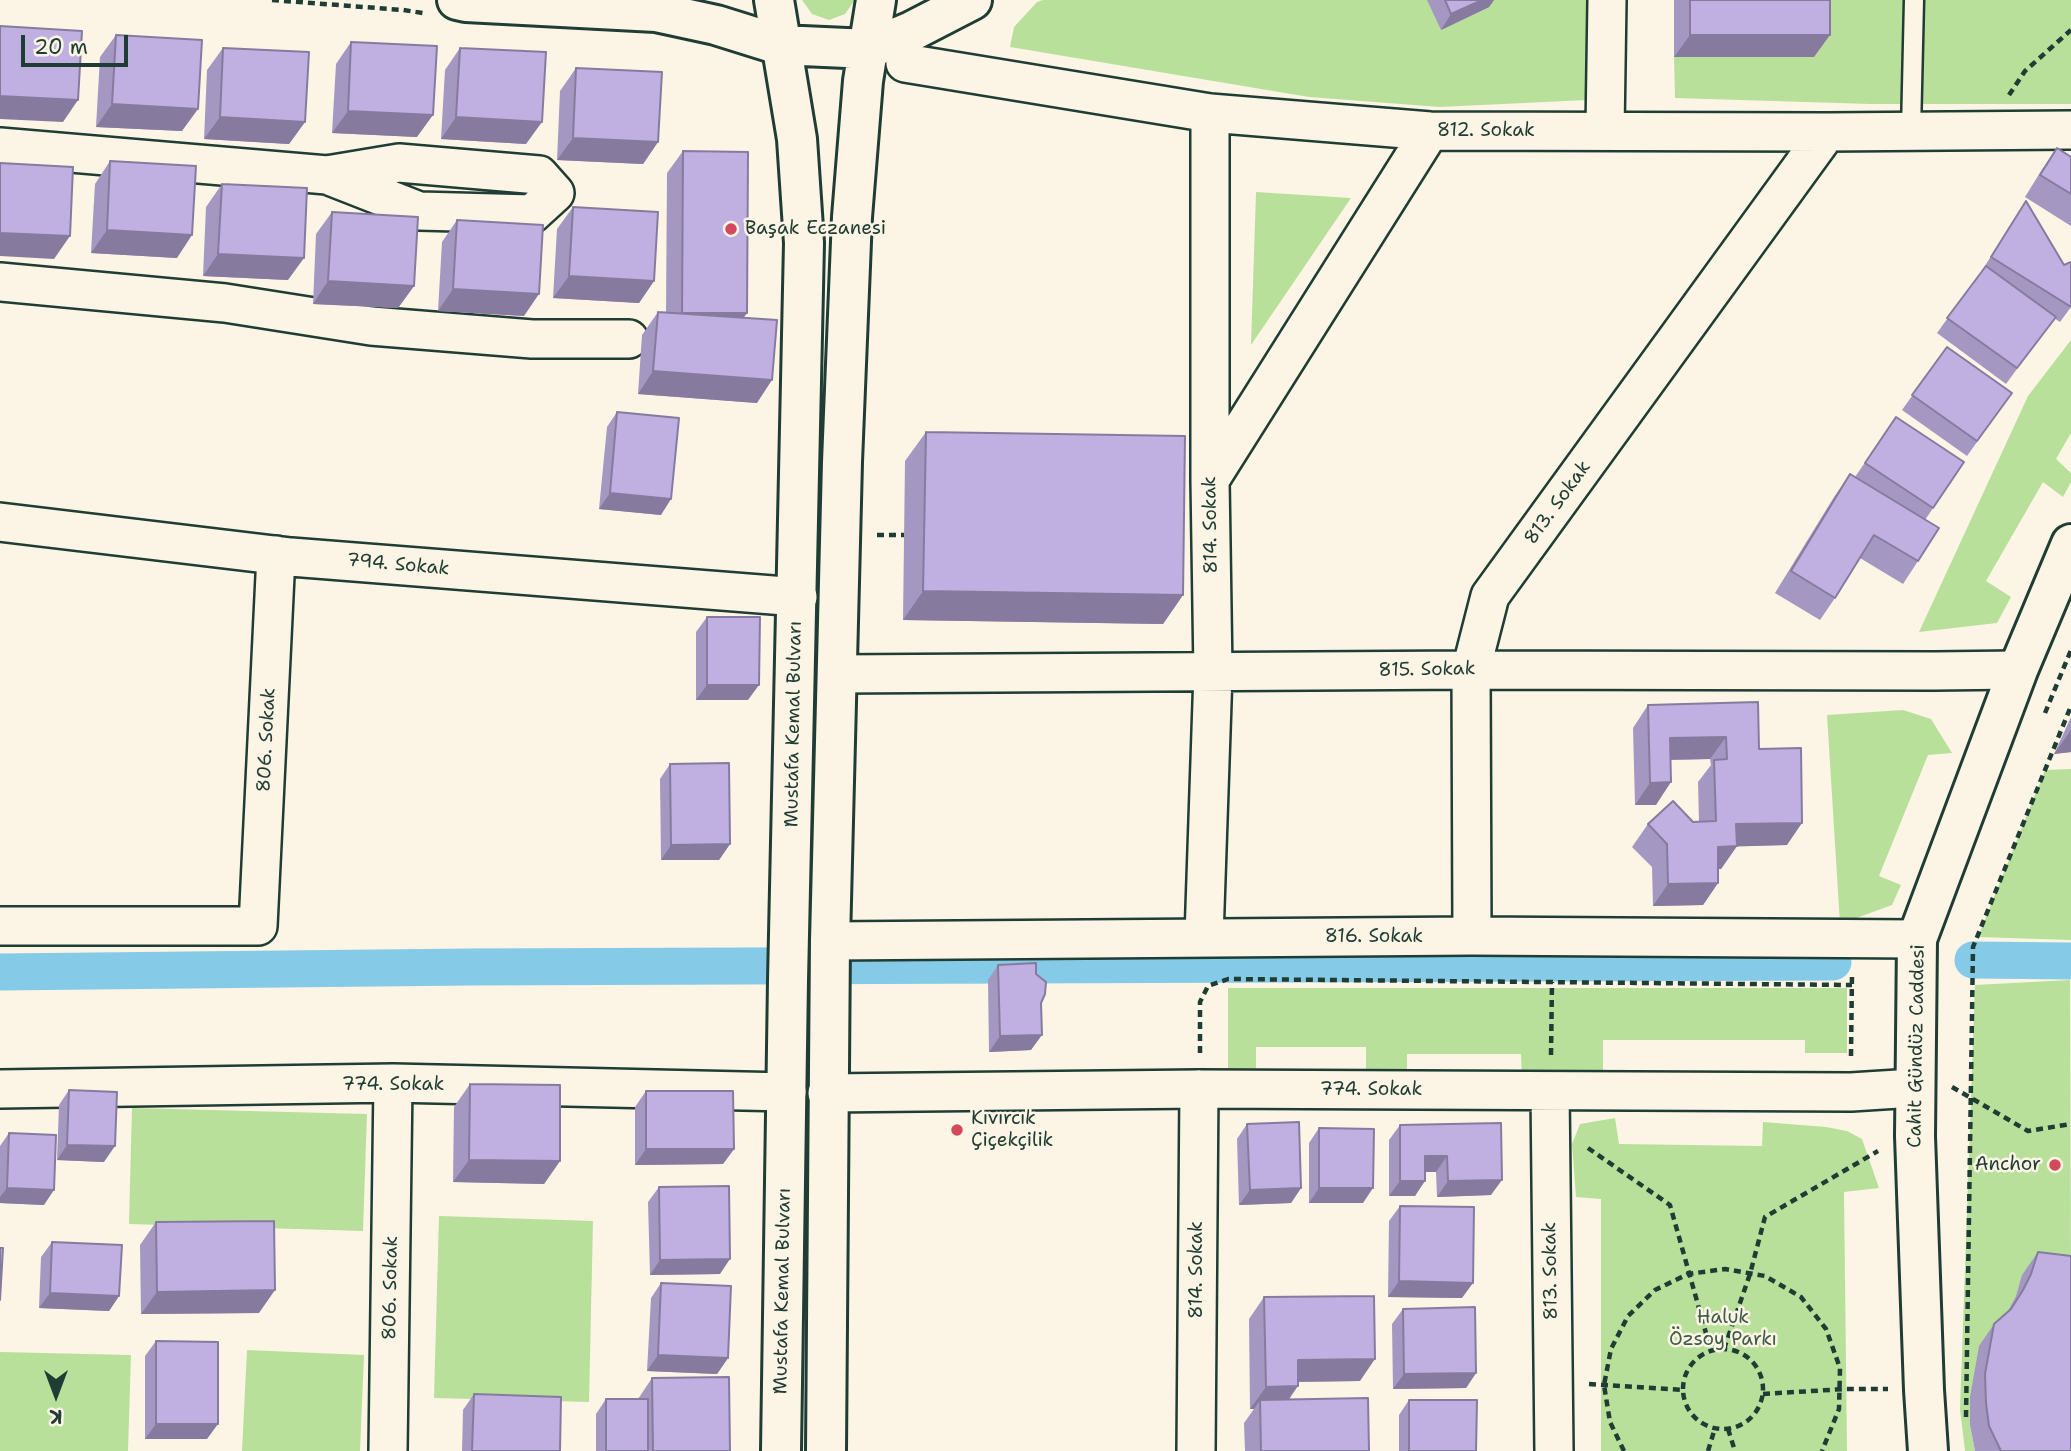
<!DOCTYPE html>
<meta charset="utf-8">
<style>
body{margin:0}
#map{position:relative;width:2071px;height:1451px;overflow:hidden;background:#fcf5e5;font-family:"Shantell Sans",sans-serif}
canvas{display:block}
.north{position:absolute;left:21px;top:1360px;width:70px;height:70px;-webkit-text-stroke:5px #fcf5e5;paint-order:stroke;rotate:180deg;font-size:19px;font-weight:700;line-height:28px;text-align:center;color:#1f3d34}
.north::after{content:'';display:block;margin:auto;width:24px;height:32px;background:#1f3d34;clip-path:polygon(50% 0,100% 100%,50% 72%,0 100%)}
.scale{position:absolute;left:21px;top:35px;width:107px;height:32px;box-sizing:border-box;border:4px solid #1f3d34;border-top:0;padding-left:9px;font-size:21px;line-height:24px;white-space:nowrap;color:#1f3d34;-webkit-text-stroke:5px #fcf5e5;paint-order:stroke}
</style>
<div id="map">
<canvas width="2071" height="1451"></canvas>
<div class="north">K</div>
<div class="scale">20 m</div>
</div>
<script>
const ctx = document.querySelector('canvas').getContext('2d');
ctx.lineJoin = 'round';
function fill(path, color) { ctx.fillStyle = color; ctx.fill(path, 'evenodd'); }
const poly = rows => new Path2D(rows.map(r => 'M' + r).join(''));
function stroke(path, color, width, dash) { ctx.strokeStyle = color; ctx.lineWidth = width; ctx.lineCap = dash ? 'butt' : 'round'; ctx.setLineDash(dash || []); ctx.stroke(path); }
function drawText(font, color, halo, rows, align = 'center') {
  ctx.font = font + ' "Shantell Sans",sans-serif'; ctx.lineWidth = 5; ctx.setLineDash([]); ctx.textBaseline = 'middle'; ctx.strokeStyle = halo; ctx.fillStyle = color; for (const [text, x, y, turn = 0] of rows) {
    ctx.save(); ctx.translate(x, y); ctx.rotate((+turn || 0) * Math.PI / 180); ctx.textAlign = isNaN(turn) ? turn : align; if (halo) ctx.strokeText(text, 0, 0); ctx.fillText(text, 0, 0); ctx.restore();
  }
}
fill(poly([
 [802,0,855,0,845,14,829,20,812,14],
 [1043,0,1596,0,1587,100,1440,107,1309,97,1010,47,1014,27,1037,2],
 [1814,0,2071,0,2071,104,1870,104,1675,98,1674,57,1814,57],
 [1256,192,1351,198,1251,345],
 [2071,340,2071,433,2056,459,2071,473,2071,482,2063,497,2043,482,1986,581,2011,597,1997,623,1919,632,2028,396],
 [1903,710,1931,719,1952,753,1928,755,1879,876,1901,885,1892,905,1840,924,1827,715],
 [2071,769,2071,940,1978,937,2045,770],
 [2070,980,2071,1279,2016,1296,1970,1397,1970,1425,1975,1451,1965,1451,1960,1409,1975,985],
 [1228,988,1847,988,1847,1053,1805,1053,1805,1040,1603,1040,1603,1079,1522,1079,1521,1054,1407,1054,1407,1079,1366,1079,1366,1047,1256,1047,1256,1070,1228,1070],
 [132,1108,367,1114,363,1231,129,1224],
 [1615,1118,1619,1144,1762,1146,1763,1122,1826,1127,1847,1131,1862,1139,1879,1188,1844,1192,1847,1451,1601,1451,1601,1199,1576,1197,1572,1144,1580,1124],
 [439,1216,593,1221,589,1402,434,1398],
 [247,1350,364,1355,360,1451,242,1451],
 [0,1352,131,1355,128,1451,0,1451]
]), '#b8e09b');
stroke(poly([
 [1973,960,2071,961],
 [0,972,470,967,1833,962]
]), '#85cae6', 37);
const service = poly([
 [1911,131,1914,0]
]);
const minor = poly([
 [905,63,1210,113,1430,131,1827,132,2071,130],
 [1605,130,1607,0],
 [0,147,327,175,399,163,539,175,555,193,532,214,419,211,327,175],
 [0,282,225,303,371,326,532,339,629,339],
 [1210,480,1430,131],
 [0,522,291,557,798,597],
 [837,674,1471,670,1934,671,2018,670],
 [0,926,258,926,276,555],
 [1472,936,1471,670,1490,596,1827,132],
 [1204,937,1213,673,1210,480,1210,113],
 [830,941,1472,936,1917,939],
 [0,1089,393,1083,787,1092],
 [1550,1091,1554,1451],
 [827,1093,1199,1089,1851,1092,1914,1088],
 [388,1451,393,1083],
 [1196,1451,1199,1089]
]);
const secondary = poly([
 [457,0,466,2,656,12,716,25,780,45,869,49,912,31,972,0],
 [774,0,797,139,804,243,788,980,781,1451],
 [826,1451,830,941,842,462,852,217,863,81,876,0],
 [1928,1451,1924,1390,1915,1136,1917,939,2018,670,2071,544]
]);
stroke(service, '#1f3d34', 23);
stroke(minor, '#1f3d34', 42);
stroke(secondary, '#1f3d34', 44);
stroke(poly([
 [272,0,403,10,423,13],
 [2009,95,2025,71,2071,30],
 [877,535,904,535],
 [2045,713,2071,650],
 [1200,1053,1200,1002,1208,986,1228,979,1852,985],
 [1551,1055,1552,982],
 [1851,1056,1852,974],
 [1952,1087,2028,1131,2071,1124],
 [1588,1148,1670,1205,1711,1351],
 [1724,1349,1750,1274,1765,1217,1878,1151],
 '1683 1389a40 40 0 1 1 80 0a40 40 0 1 1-80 0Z',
 [1589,1384,1683,1390],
 [1763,1394,1845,1389,1888,1389],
 [1966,1417,1973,947,2071,706],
 [1728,1429,1735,1451],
 [1624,1451,1610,1422,1604,1385,1611,1349,1628,1316,1655,1290,1688,1274,1725,1269,1765,1276,1801,1297,1826,1329,1840,1368,1839,1409,1822,1451],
 [1708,1451,1715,1428]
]), '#1f3d34', 4.5, [7, 5]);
stroke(service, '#fcf5e5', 18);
stroke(minor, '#fcf5e5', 37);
stroke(secondary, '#fcf5e5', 38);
fill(poly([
 [1427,0,1494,0,1489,7,1441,30],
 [1674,0,1830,0,1814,57,1674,57],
 [116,35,182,131,96,127,100,57],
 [351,42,417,137,332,133,336,64],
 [223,48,305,122,289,144,204,139,207,70],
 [460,48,526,144,441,139,445,70],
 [576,68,658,142,643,164,557,160,560,91],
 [2057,148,2071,157,2071,226,2025,197,2041,171],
 [683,151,747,313,743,318,757,403,638,394,642,335,658,312,666,313,667,173],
 [110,161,177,258,91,253,95,184],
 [222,184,288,280,203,276,206,207],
 [2026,201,2071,307,2060,322,2054,318,2006,384,1937,333,1981,272],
 [573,207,654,281,639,303,553,298,557,229],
 [332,212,414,286,398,308,313,304,316,234],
 [457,220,524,316,438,311,442,242],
 [1947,347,2012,393,1967,456,1902,410],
 [617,412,661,515,599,509,607,427],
 [1896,417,1964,462,1925,520,1918,561,1903,584,1860,558,1835,598,1820,620,1775,593,1834,497,1850,474,1855,477],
 [926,432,1183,595,1163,624,903,620,905,461],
 [707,617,748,700,696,700,696,632],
 [1648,705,1759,749,1787,845,1737,846,1721,869,1718,869,1718,883,1703,905,1653,906,1652,867,1632,847,1648,824,1699,822,1698,782,1711,765,1710,759,1671,760,1656,805,1635,805,1633,728],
 [2071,717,2071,752,2054,754],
 [670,764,730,844,719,860,661,860,660,779],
 [998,965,1036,974,1041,1003,1031,1050,989,1052,988,980],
 [470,1084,560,1161,544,1184,453,1182,454,1107],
 [69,1090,104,1162,57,1160,59,1105],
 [646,1091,734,1149,723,1164,635,1165,635,1107],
 [1501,1123,1491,1195,1437,1197,1436,1172,1425,1172,1415,1196,1389,1196,1389,1140,1400,1125],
 [1247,1124,1301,1188,1291,1203,1239,1205,1237,1139],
 [1319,1128,1363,1203,1309,1203,1309,1143],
 [9,1133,44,1205,0,1203,0,1146],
 [659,1187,720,1274,650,1275,648,1202],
 [1400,1206,1462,1298,1388,1297,1389,1221],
 [156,1222,259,1313,141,1314,140,1245],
 [52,1242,119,1296,109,1311,39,1308,41,1257],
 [2038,1252,2071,1451,1975,1451,1970,1425,1970,1397,1979,1346,1994,1324,2008,1311,2016,1296,2022,1275],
 [661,1283,728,1358,717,1374,647,1371,651,1298],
 [1264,1297,1360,1381,1298,1382,1289,1400,1369,1451,1245,1451,1244,1423,1254,1409,1250,1409,1249,1319],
 [1403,1309,1476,1373,1466,1388,1393,1389,1392,1324],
 [156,1341,207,1439,145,1439,145,1356],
 [652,1378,730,1451,596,1451,596,1414,606,1399,638,1399],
 [474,1394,560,1451,462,1451,463,1410],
 [1409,1400,1476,1451,1399,1451,1399,1415]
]), '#a497c2');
fill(poly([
 [1482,0,1494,0,1489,7,1441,30,1451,14],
 [1690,35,1830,35,1814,57,1674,57],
 [0,96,78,100,63,122,0,119],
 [112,104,198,109,182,131,96,127],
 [348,111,433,115,417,137,332,133],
 [220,117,305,122,289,144,204,139],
 [456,117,542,122,526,144,441,139],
 [573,138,658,142,643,164,557,160],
 [107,230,192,235,177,258,91,253],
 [0,233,70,236,54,259,0,256],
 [218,254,304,258,288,280,203,276],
 [569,276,654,281,639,303,553,298],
 [328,281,414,286,398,308,313,304],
 [453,289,539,294,524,316,438,311],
 [682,313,747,313,731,335,666,335],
 [653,371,772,380,757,403,638,394],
 [610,493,671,499,661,515,599,509],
 [923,591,1183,595,1163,624,903,620],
 [707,685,759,685,748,700,696,700],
 [2071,730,2071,752,2054,754],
 [1726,737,1710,759,1655,760,1670,738],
 [1671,782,1656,805,1635,805,1650,783],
 [1802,823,1787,845,1720,847,1736,824],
 [730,844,719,860,661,860,671,845],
 [1737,846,1721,869,1702,869,1718,847],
 [1718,883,1703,905,1653,906,1668,884],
 [1042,1035,1031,1050,989,1052,1000,1036],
 [67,1145,115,1146,104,1162,57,1160],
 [646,1149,734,1149,723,1164,635,1165],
 [1425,1156,1447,1156,1436,1172,1415,1172],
 [469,1160,560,1161,544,1184,453,1182],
 [1502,1180,1491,1195,1437,1197,1448,1181],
 [1400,1181,1425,1181,1415,1196,1389,1196],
 [7,1188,54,1190,44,1205,0,1203,0,1197],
 [1301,1188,1291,1203,1239,1205,1250,1190],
 [1319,1188,1373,1188,1363,1203,1309,1203],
 [730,1259,720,1274,650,1275,660,1260],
 [1399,1281,1473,1283,1462,1298,1388,1297],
 [275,1290,259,1313,141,1314,157,1292],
 [50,1293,119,1296,109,1311,39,1308],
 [658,1355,728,1358,717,1374,647,1371],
 [1375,1359,1360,1381,1282,1382,1298,1360],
 [1476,1373,1466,1388,1393,1389,1404,1374],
 [1298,1386,1282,1409,1260,1400,1254,1409,1250,1409,1266,1387],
 [156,1424,218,1424,207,1439,145,1439]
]), '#867b9e');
const building = poly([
 [1445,0,1482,0,1451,14,1445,0],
 [1690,0,1830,0,1830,35,1690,35,1690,0],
 [0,26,82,31,78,100,0,96,0,26],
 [116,35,202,40,198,109,112,104,116,35],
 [351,42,437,46,433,115,348,111,351,42],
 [223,48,309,52,305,122,220,117,223,48],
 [460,48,546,52,542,122,456,117,460,48],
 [576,68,662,72,658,142,573,138,576,68],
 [2057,148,2071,157,2071,194,2040,175,2057,148],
 [683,151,748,152,747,313,682,313,683,151],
 [110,161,196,166,192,235,107,230,110,161],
 [0,163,73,167,70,236,0,233,0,163],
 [222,184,307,188,304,258,218,254,222,184],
 [2026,201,2064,265,2071,262,2071,307,1991,257,2026,201],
 [573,207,658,212,654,281,569,276,573,207],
 [332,212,418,217,414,286,328,281,332,212],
 [457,220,543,225,539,294,453,289,457,220],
 [1986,266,2056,317,2017,368,1947,318,1986,266],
 [658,312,777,320,772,380,653,371,658,312],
 [1947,347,2012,393,1977,441,1912,395,1947,347],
 [617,412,679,418,671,499,610,493,617,412],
 [1896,417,1964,462,1933,508,1865,463,1896,417],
 [926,432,1185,436,1183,595,923,591,926,432],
 [1850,474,1939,528,1918,561,1874,535,1835,598,1791,571,1850,474],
 [707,617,760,617,759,685,707,685,707,617],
 [1758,702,1759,749,1801,748,1802,823,1736,824,1737,846,1718,847,1718,883,1668,884,1667,844,1648,824,1673,801,1693,822,1716,821,1714,760,1727,759,1726,737,1670,738,1671,782,1650,783,1648,705,1758,702],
 [729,763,730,844,671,845,670,764,729,763],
 [1036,963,1036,974,1046,982,1045,994,1041,1003,1042,1035,1000,1036,998,965,1036,963],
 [470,1084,560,1085,560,1161,469,1160,470,1084],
 [69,1090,117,1092,115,1146,67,1145,69,1090],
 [646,1091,733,1091,734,1149,646,1149,646,1091],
 [1299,1122,1301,1188,1250,1190,1247,1124,1299,1122],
 [1501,1123,1502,1180,1448,1181,1447,1156,1425,1156,1425,1181,1400,1181,1400,1125,1501,1123],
 [1319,1128,1374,1129,1373,1188,1319,1188,1319,1128],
 [9,1133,56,1135,54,1190,7,1188,9,1133],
 [729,1186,730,1259,660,1260,659,1187,729,1186],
 [1400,1206,1474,1207,1473,1283,1399,1281,1400,1206],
 [274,1221,275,1290,157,1292,156,1222,274,1221],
 [52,1242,122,1245,119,1296,50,1293,52,1242],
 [0,1248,3,1248,0,1300,0,1248],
 [2038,1252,2071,1256,2071,1451,2001,1451,1989,1426,1986,1403,1985,1374,1994,1324,2011,1309,2023,1290,2031,1274,2038,1252],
 [661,1283,731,1286,728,1358,658,1355,661,1283],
 [1374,1296,1375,1359,1298,1360,1298,1386,1266,1387,1264,1297,1374,1296],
 [1475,1307,1476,1373,1404,1374,1403,1309,1475,1307],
 [156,1341,218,1342,218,1424,156,1424,156,1341],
 [729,1377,730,1451,653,1451,652,1378,729,1377],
 [474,1394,561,1397,560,1451,472,1451,474,1394],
 [1368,1398,1369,1451,1261,1451,1260,1400,1368,1398],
 [606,1399,648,1399,648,1451,606,1451,606,1399],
 [1409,1400,1477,1400,1476,1451,1409,1451,1409,1400]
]);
fill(building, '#bfb0e1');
stroke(building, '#867b9e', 2);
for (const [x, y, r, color] of [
 [731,229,7,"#d1495b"],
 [957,1130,7,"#d1495b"],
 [2055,1165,7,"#d1495b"]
]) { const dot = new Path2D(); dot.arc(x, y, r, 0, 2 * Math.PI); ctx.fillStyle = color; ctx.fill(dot); stroke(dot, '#fcf5e5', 2.5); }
drawText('19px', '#1f3d34', '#fcf5e5', [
 ["812. Sokak",1486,131],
 ["813. Sokak",1558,503,-54],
 ["814. Sokak",1211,525,-91],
 ["794. Sokak",398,565,5],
 ["815. Sokak",1427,670,-1],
 ["Mustafa Kemal Bulvarı",794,724,-89],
 ["806. Sokak",267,740,-87],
 ["816. Sokak",1374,937],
 ["Cahit Gündüz Caddesi",1917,1046,-89],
 ["774. Sokak",393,1085],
 ["774. Sokak",1371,1090],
 ["814. Sokak",1197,1270,-90],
 ["813. Sokak",1551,1271,-91],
 ["806. Sokak",391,1288,-89],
 ["Mustafa Kemal Bulvarı",783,1291,-89]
]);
drawText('19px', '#1f3d34', '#fcf5e5', [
 ["Başak Eczanesi",745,229],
 ["Kıvırcık",971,1119],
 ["Çiçekçilik",971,1141],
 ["Anchor",2041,1165,"right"]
], 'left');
drawText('19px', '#3e5e49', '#fcf5e5', [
 ["Haluk",1723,1318],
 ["Özsoy Parkı",1723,1340]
]);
</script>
